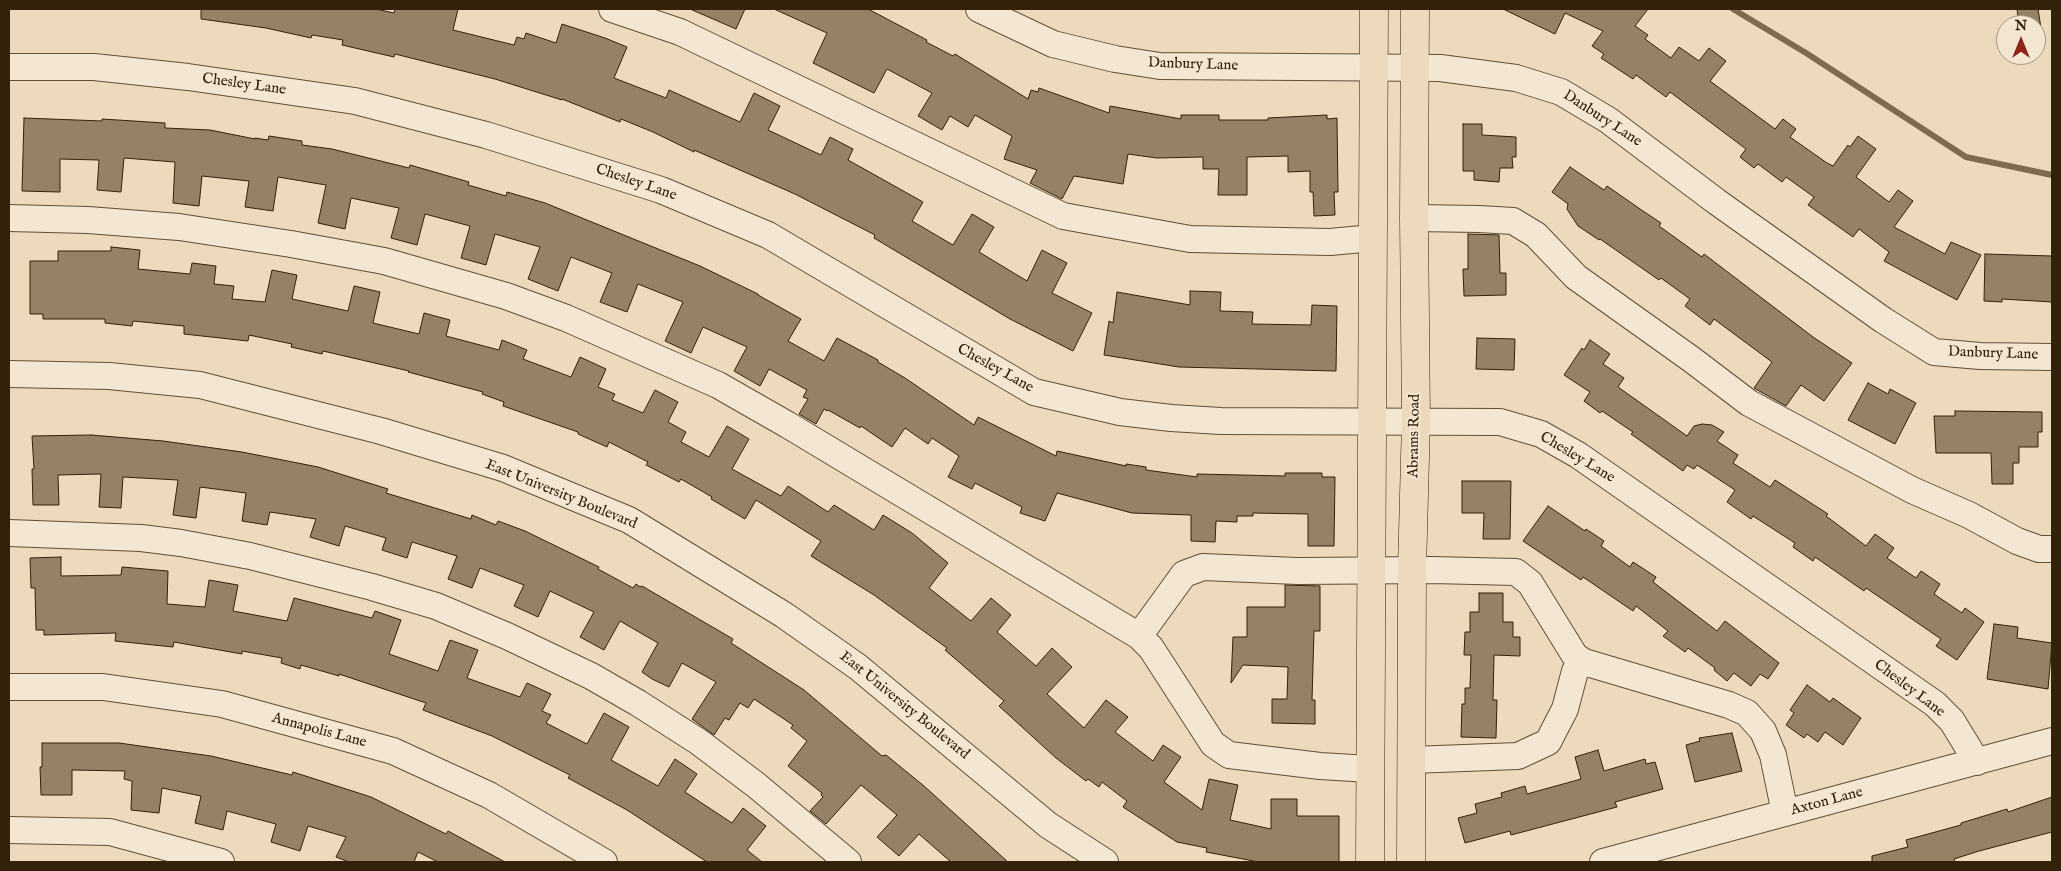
<!DOCTYPE html>
<style>
body{margin:0}
#map{position:relative;width:2061px;height:871px;overflow:hidden;background:#edd9bb;font-family:"IM FELL English",serif}
canvas{display:block}
.frame{position:absolute;inset:0;border:10px solid #332109;pointer-events:none}
.north{position:absolute;left:1996px;top:15px;width:50px;height:50px;box-sizing:border-box;background:#f3e6d3;border:1px solid #a69782;border-radius:50%;rotate:0deg;font-size:14px;font-weight:700;line-height:20px;text-align:center;color:#332109}
.north::after{content:'';display:block;margin:auto;width:18px;height:22px;background:#8f2418;clip-path:polygon(50% 0,100% 100%,50% 72%,0 100%)}
</style>
<div id="map">
<canvas width="2061" height="871"></canvas>
<div class="frame"></div>
<div class="north">N</div>
</div>
<script>
const ctx = document.querySelector('canvas').getContext('2d');
ctx.lineJoin = 'round';
const poly = rows => new Path2D(rows.map(r => 'M' + r).join(''));
function stroke(path, color, width, dash) { ctx.strokeStyle = color; ctx.lineWidth = width; ctx.lineCap = dash ? 'butt' : 'round'; ctx.setLineDash(dash || []); ctx.stroke(path); }
function fill(path, color) { ctx.fillStyle = color; ctx.fill(path, 'evenodd'); }
function drawText(font, color, halo, rows, align = 'center') {
  ctx.font = font + ' "IM FELL English",serif'; ctx.lineWidth = 4; ctx.setLineDash([]); ctx.textBaseline = 'middle'; ctx.strokeStyle = halo; ctx.fillStyle = color; for (const [text, x, y, turn = 0] of rows) {
    ctx.save(); ctx.translate(x, y); ctx.rotate((+turn || 0) * Math.PI / 180); ctx.textAlign = isNaN(turn) ? turn : align; if (halo) ctx.strokeText(text, 0, 0); ctx.fillText(text, 0, 0); ctx.restore();
  }
}
stroke(poly([
 [1733,9,1806,53,1966,157,2052,175]
]), '#7d6a4f', 6);
const building = poly([
 [201,9,376,9,394,13,395,9,458,9,453,30,514,45,517,37,524,39,526,33,556,43,562,24,605,38,627,47,614,78,666,98,669,90,740,122,754,93,780,106,768,130,821,155,830,137,853,149,848,160,923,202,912,221,953,245,972,214,994,227,979,252,1027,281,1042,250,1067,263,1052,293,1092,313,1073,351,1010,319,874,238,875,235,795,194,694,150,694,152,653,132,621,119,620,122,562,99,562,100,495,79,395,54,394,57,342,45,343,40,312,35,311,38,266,28,201,19,201,9],
 [690,9,745,9,736,29,690,9],
 [774,9,868,9,927,40,926,42,953,56,955,54,1028,99,1031,90,1038,92,1039,88,1109,113,1110,106,1181,119,1181,115,1219,115,1219,120,1268,120,1268,118,1327,115,1327,119,1337,118,1338,192,1334,192,1335,215,1314,216,1313,192,1310,192,1310,171,1288,172,1288,156,1247,157,1247,195,1218,195,1219,169,1203,169,1203,157,1157,158,1128,154,1123,184,1074,176,1062,199,1030,183,1037,170,1004,159,1012,136,975,115,968,127,950,116,942,130,918,116,932,93,887,69,874,93,813,63,827,33,774,9],
 [1503,9,1648,9,1635,26,1648,35,1645,39,1671,58,1679,47,1699,61,1709,48,1726,61,1710,81,1775,129,1783,119,1796,129,1790,137,1827,163,1833,166,1848,145,1850,147,1858,136,1876,149,1856,177,1889,202,1898,190,1913,201,1894,227,1945,254,1951,242,1981,255,1957,300,1884,261,1889,252,1859,229,1853,237,1808,205,1814,197,1786,177,1782,182,1758,164,1754,168,1740,157,1746,149,1670,92,1666,97,1636,75,1633,79,1601,58,1604,54,1592,46,1603,31,1565,13,1555,34,1503,9],
 [2017,9,2038,9,2041,28,2036,28,2036,25,2019,25,2017,9],
 [24,118,102,121,102,119,165,123,165,128,210,130,255,139,255,138,268,140,269,136,302,141,302,145,332,149,409,168,410,165,469,182,468,185,506,196,507,192,545,203,700,266,758,294,758,295,801,319,788,341,824,361,837,338,878,360,878,362,905,378,974,425,978,417,1056,456,1057,451,1126,466,1126,464,1146,467,1146,470,1197,477,1197,474,1285,476,1285,473,1322,473,1322,477,1335,477,1334,546,1308,546,1308,514,1253,513,1253,516,1237,516,1237,522,1216,521,1215,542,1191,541,1191,515,1132,513,1057,493,1045,521,1020,513,1022,507,975,483,972,489,948,477,959,456,932,438,928,444,905,428,892,447,861,426,860,428,828,410,827,411,824,409,816,424,799,414,808,399,803,397,807,390,769,369,760,386,734,371,747,347,703,327,691,353,665,341,683,302,638,284,627,312,600,302,612,273,571,257,558,291,528,279,540,247,495,234,486,265,461,258,470,226,425,214,417,245,391,238,399,208,351,198,345,229,318,223,326,185,278,177,273,211,245,207,249,181,202,176,199,206,173,203,175,162,124,158,121,192,97,190,99,160,60,159,60,192,22,191,24,118],
 [1463,124,1482,124,1482,135,1516,137,1516,157,1512,157,1513,168,1500,168,1499,182,1474,180,1474,171,1463,171,1463,124],
 [1570,167,1604,190,1607,186,1643,211,1661,223,1659,226,1702,257,1704,254,1813,337,1852,363,1824,401,1801,385,1786,406,1754,388,1772,362,1714,319,1710,325,1685,306,1690,299,1661,278,1659,280,1600,239,1599,240,1578,226,1567,209,1568,204,1552,192,1570,167],
 [1468,234,1499,235,1500,273,1506,273,1506,295,1464,296,1463,269,1468,269,1468,234],
 [111,247,140,250,138,269,190,274,192,263,216,266,214,284,234,286,232,299,265,302,272,270,297,275,292,299,348,311,354,286,380,292,373,323,419,334,424,313,450,320,446,336,499,350,502,340,527,350,523,359,571,377,580,357,606,369,598,387,615,394,612,400,643,413,655,390,678,402,668,422,686,432,681,442,709,457,727,426,749,439,732,469,781,496,788,486,828,512,834,505,874,530,883,515,912,533,948,563,929,588,971,621,991,598,1011,615,997,632,1036,666,1052,648,1072,667,1047,694,1084,728,1106,700,1128,717,1115,732,1153,761,1163,745,1181,757,1164,782,1202,810,1209,779,1238,785,1230,820,1271,829,1271,799,1297,799,1297,816,1339,816,1339,862,1259,862,1206,852,1207,848,1177,842,1123,807,1127,801,1102,782,1099,787,1088,779,1086,781,1056,758,999,706,1004,701,945,650,947,648,874,595,811,556,821,541,756,500,745,519,711,499,712,497,681,479,679,482,646,465,648,462,609,442,607,447,578,434,578,432,503,406,504,402,482,394,483,392,408,372,409,371,323,351,322,354,291,347,292,344,249,335,248,341,184,334,184,326,133,321,132,326,105,323,105,319,43,319,43,314,30,314,30,261,58,261,58,251,111,251,111,247],
 [1985,254,2052,256,2052,302,2002,299,2002,302,1984,301,1985,254],
 [1190,291,1221,292,1220,311,1253,312,1252,324,1311,325,1312,305,1337,306,1336,371,1179,367,1104,355,1109,321,1113,323,1117,292,1190,305,1190,291],
 [1477,338,1515,339,1514,370,1476,369,1477,338],
 [1590,340,1610,354,1603,364,1624,378,1618,387,1687,436,1694,426,1702,424,1712,425,1724,432,1717,441,1738,455,1733,463,1770,487,1775,480,1828,514,1826,516,1866,546,1875,534,1894,548,1887,558,1916,578,1921,571,1940,584,1934,594,1962,613,1965,608,1984,622,1957,660,1936,646,1941,639,1909,617,1866,588,1864,591,1815,557,1813,561,1793,547,1795,543,1753,516,1751,519,1727,502,1735,490,1697,465,1694,469,1687,465,1683,471,1631,434,1633,432,1602,411,1600,413,1584,401,1590,392,1564,375,1582,348,1584,350,1590,340],
 [1868,383,1888,394,1890,389,1916,403,1895,444,1848,420,1868,383],
 [1955,411,2042,412,2042,432,2038,432,2038,447,2019,447,2019,463,2013,463,2013,484,1992,484,1991,453,1936,453,1934,416,1955,416,1955,411],
 [91,435,163,441,242,452,318,467,388,489,386,493,471,519,472,515,496,525,498,521,525,531,599,567,598,569,633,588,636,584,640,587,642,586,733,639,731,643,804,690,882,756,886,755,924,786,1008,862,951,862,919,834,899,856,877,837,897,815,861,785,826,824,810,811,823,797,821,795,822,793,788,766,807,741,791,728,793,725,754,699,748,708,740,703,729,720,725,718,714,735,692,719,716,682,682,663,669,687,652,679,642,672,658,643,620,621,604,650,580,637,594,612,550,591,538,617,514,606,524,585,480,568,472,588,448,579,457,556,412,542,407,558,382,550,386,538,345,526,339,546,310,537,316,519,270,512,267,525,242,521,246,493,200,487,196,518,173,515,178,480,123,477,121,508,99,507,101,474,58,475,59,505,33,505,32,469,34,469,32,436,91,435],
 [1462,481,1511,481,1510,539,1483,539,1484,513,1462,513,1462,481],
 [1548,506,1585,531,1586,529,1604,541,1601,546,1630,567,1633,562,1656,577,1653,582,1717,631,1725,621,1779,663,1768,679,1760,674,1751,686,1734,673,1727,681,1714,670,1715,668,1688,648,1685,652,1663,636,1668,631,1636,606,1633,611,1583,577,1581,580,1523,541,1548,506],
 [61,557,61,576,121,575,122,567,168,571,167,604,205,607,209,580,238,585,233,611,287,621,294,598,372,618,375,611,401,620,389,654,438,671,450,640,478,650,467,678,520,697,527,683,551,694,542,711,551,715,546,723,587,744,604,713,629,727,611,760,658,786,675,759,697,774,685,792,732,823,743,808,766,826,747,850,762,862,707,862,627,810,568,778,570,775,492,736,423,710,426,703,339,674,339,676,301,665,300,669,281,663,282,658,242,651,242,654,174,642,173,647,115,641,116,633,44,635,44,630,36,630,35,588,31,588,30,558,61,557],
 [1285,585,1320,586,1320,631,1314,631,1312,700,1315,700,1315,724,1272,723,1272,699,1287,699,1288,667,1243,665,1231,683,1233,637,1247,637,1247,607,1285,607,1285,585],
 [1479,593,1503,593,1503,622,1513,622,1513,637,1520,637,1520,656,1494,655,1493,700,1497,700,1496,738,1461,737,1462,704,1465,704,1465,688,1470,688,1471,655,1464,655,1465,632,1470,632,1470,612,1479,612,1479,593],
 [1994,624,2018,627,2017,638,2052,643,2048,689,1987,679,1994,624],
 [1807,685,1830,702,1833,698,1861,718,1843,745,1825,732,1818,742,1807,734,1804,738,1786,725,1794,713,1790,710,1807,685],
 [1732,733,1742,771,1695,782,1686,745,1700,741,1699,738,1732,733],
 [42,743,119,743,211,756,292,775,293,772,371,797,446,834,448,831,505,862,438,862,418,852,414,862,349,862,336,857,346,837,308,826,300,851,271,842,276,824,227,811,223,830,195,823,201,796,162,788,159,813,131,810,132,781,124,779,125,771,72,770,72,795,41,795,40,767,42,767,42,743],
 [1598,750,1604,771,1645,759,1646,764,1655,762,1663,789,1615,802,1617,807,1511,835,1510,831,1465,843,1458,818,1477,813,1475,804,1502,797,1501,793,1525,786,1527,794,1581,779,1575,757,1598,750],
 [2052,797,2052,832,1979,851,1954,859,1955,862,1872,862,1872,856,1908,847,1906,840,1961,825,1961,823,2007,809,2008,812,2052,797]
]);
fill(building, '#948166');
stroke(building, '#332109', 1);
const minor = poly([
 [612,9,680,32,1063,216,1190,239,1330,242,1373,238],
 [979,9,1053,44,1115,59,1160,66,1440,68,1516,78,1561,92,1608,120,1717,202,1883,320,1934,352,1980,356,2052,357],
 [9,67,94,67,188,77,355,101,486,135,661,190,768,235,1034,392,1120,412,1171,418,1221,421,1500,422,1541,434,1578,455,1935,704,1952,721,1977,762],
 [9,218,88,220,179,227,291,244,384,261,506,296,566,318,718,385,788,425,1139,636,1151,648,1213,744,1229,755,1320,766,1370,769],
 [1414,218,1479,219,1513,221,1536,235,1576,277,1691,359,1749,403,1912,490,1969,515,2017,541,2039,549,2052,549],
 [9,374,109,376,200,385,381,431,503,468,629,520,784,615,858,667,1048,825,1105,862],
 [9,533,141,538,181,543,250,556,372,587,436,606,507,636,591,676,638,703,699,742,756,785,848,862],
 [1139,636,1184,574,1203,567,1297,571,1432,570,1516,572,1530,583,1575,656,1584,662,1729,705,1747,713,1763,731,1773,755,1785,813],
 [9,687,103,687,222,704,393,751,489,795,604,862],
 [1411,760,1518,756,1548,742,1565,709,1575,671,1584,662],
 [9,830,110,832,221,862],
 [1603,862,2052,741]
]);
const major = poly([
 [1370,862,1374,9],
 [1411,862,1412,570,1416,421,1414,218,1415,9]
]);
stroke(minor, '#624f36', 28);
stroke(major, '#332109', 29);
stroke(minor, '#f3e6d3', 26);
stroke(major, '#edd9bb', 28);
drawText('15px', '#332109', '#f3e6d3', [
 ["Danbury Lane",1193,65,2],
 ["Chesley Lane",244,85,8],
 ["Danbury Lane",1602,119,33],
 ["Chesley Lane",636,183,19],
 ["Danbury Lane",1993,354,2],
 ["Chesley Lane",995,369,29],
 ["Abrams Road",1415,436,-89],
 ["Chesley Lane",1577,458,31],
 ["East University Boulevard",561,495,22],
 ["Chesley Lane",1909,689,37],
 ["East University Boulevard",904,706,39],
 ["Annapolis Lane",319,731,15],
 ["Axton Lane",1827,802,-15]
]);
</script>
